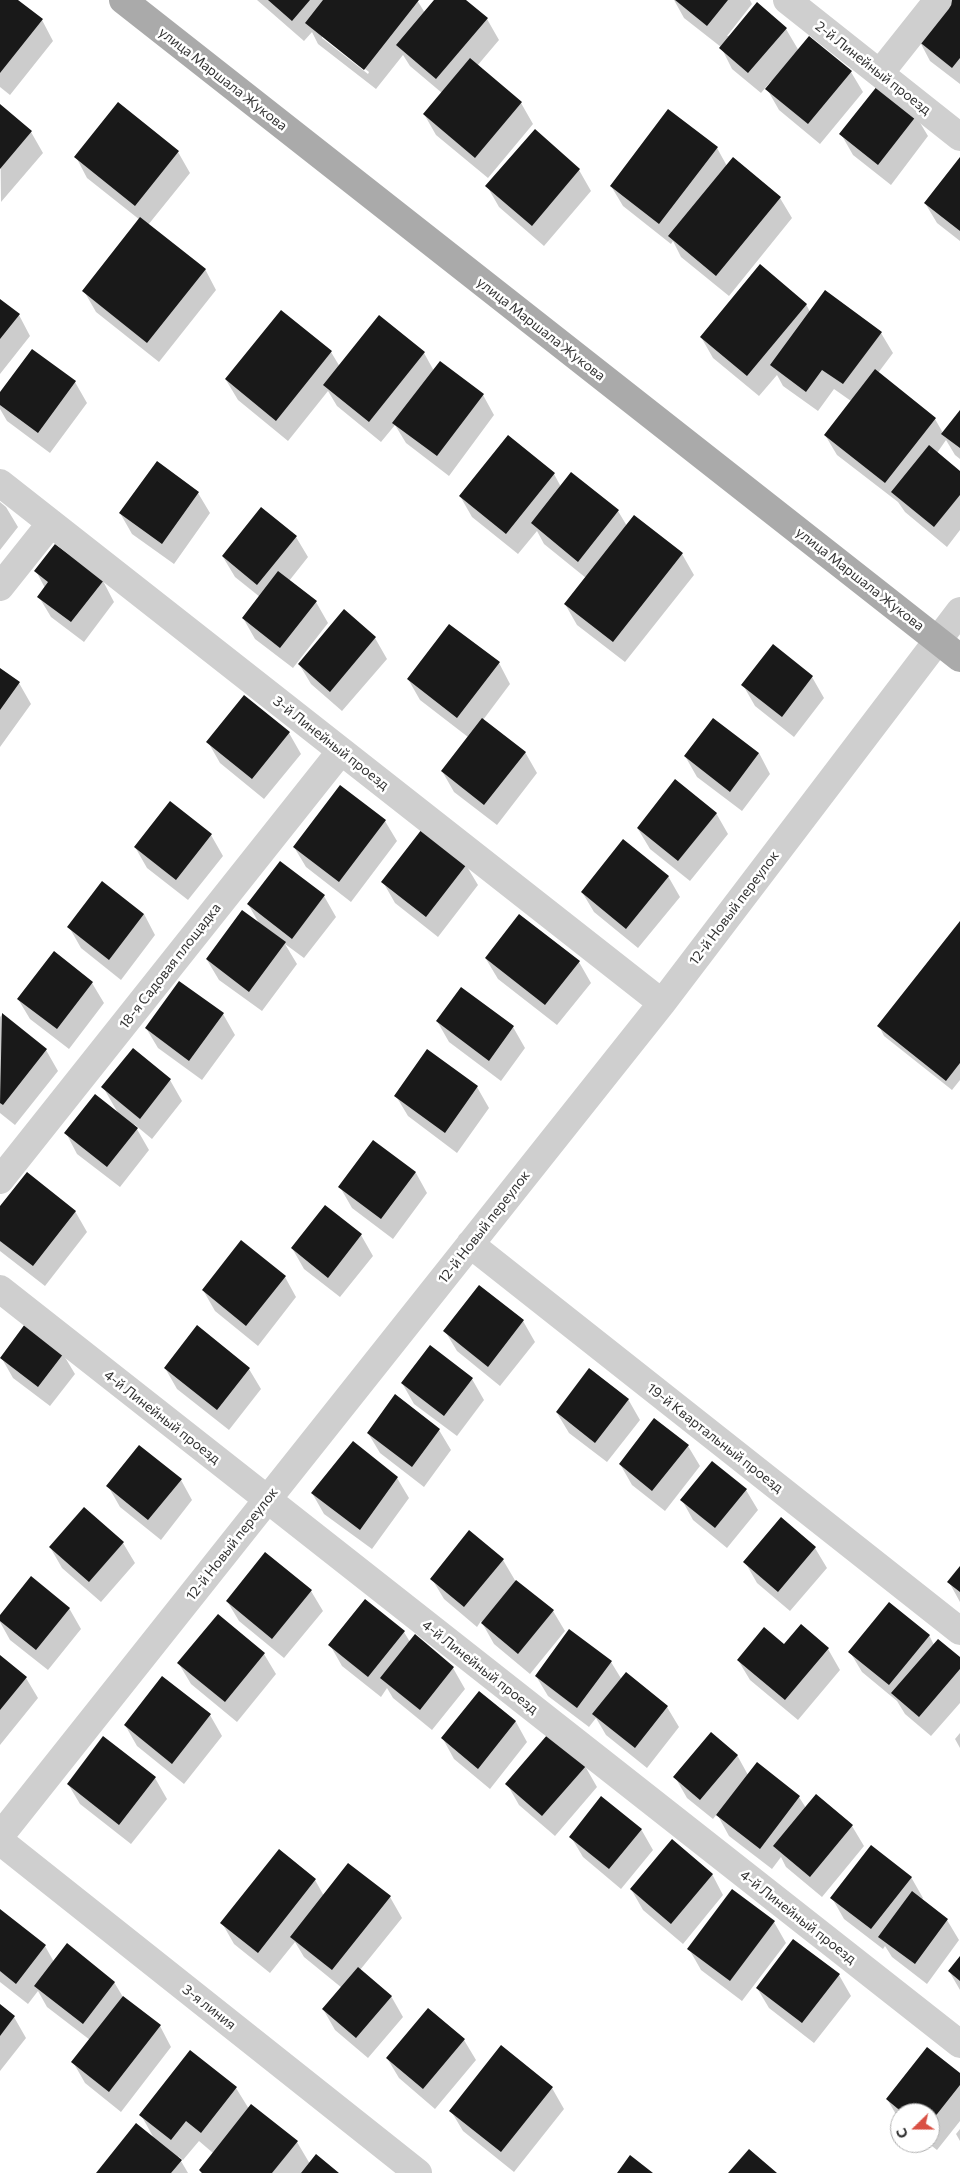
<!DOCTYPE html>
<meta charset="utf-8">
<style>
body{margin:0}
#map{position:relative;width:960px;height:2173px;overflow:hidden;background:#fff;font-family:Commissioner,sans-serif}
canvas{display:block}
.north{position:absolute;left:890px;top:2103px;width:50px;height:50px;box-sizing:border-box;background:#fff;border:1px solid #adadad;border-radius:50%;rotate:248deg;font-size:14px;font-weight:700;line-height:20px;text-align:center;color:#323232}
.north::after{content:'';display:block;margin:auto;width:18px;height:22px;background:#d95044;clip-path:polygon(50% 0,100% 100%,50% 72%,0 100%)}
</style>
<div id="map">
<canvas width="960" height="2173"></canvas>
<div class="north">С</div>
</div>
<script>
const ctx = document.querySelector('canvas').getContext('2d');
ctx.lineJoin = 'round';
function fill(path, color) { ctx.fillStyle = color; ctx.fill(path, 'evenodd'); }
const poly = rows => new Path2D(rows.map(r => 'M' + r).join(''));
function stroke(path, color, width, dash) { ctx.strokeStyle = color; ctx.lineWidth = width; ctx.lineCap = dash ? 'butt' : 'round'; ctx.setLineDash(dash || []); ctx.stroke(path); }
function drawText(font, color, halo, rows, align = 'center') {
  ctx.font = font + ' Commissioner,sans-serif'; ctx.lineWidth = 5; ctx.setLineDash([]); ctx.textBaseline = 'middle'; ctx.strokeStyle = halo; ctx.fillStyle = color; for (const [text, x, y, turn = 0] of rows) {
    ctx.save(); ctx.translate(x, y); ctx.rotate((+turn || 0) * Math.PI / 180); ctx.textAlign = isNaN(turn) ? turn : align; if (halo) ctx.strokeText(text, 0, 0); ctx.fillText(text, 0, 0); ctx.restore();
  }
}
fill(poly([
 [0,0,16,0,42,20,53,41,10,95,0,87],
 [257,0,417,0,425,13,436,0,464,0,487,19,499,40,477,66,521,103,533,124,488,178,436,135,424,114,442,93,410,66,403,55,376,89,318,44,312,32,304,41],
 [322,35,369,72,368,74,322,38],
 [674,0,750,0,752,4,727,36,786,29,799,51,851,72,863,92,820,144,779,110,767,89,773,82,771,81,761,93,732,69,721,47,684,18],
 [960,0,960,84,930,61,919,40],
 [0,106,31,132,43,153,1,202],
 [916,116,928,136,891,185,853,155,841,134],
 [535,131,579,170,591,191,544,246,499,207,487,186],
 [717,148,727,166,733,159,780,198,792,218,729,296,681,257,673,241,671,244,623,206,611,186],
 [178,152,190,173,148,225,205,269,216,290,159,362,96,312,84,291,140,220,87,178,76,157],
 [960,159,960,241,937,223,925,203],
 [0,300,19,315,30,336,0,374],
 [806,304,810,312,881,333,893,353,878,373,935,419,943,433,960,412,960,459,955,455,946,440,937,453,960,472,960,530,947,547,905,512,898,502,837,455,825,435,851,401,834,389,818,411,783,386,777,375,759,396,713,358,701,337],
 [32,351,75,382,87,403,50,453,7,421,0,409,0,394],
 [331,352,340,367,424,353,434,371,483,395,494,415,449,476,406,443,395,425,381,442,337,406,328,391,288,441,238,400,226,380],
 [508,437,554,474,561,487,572,474,618,511,627,526,682,554,694,575,625,662,577,625,565,604,586,578,544,544,537,531,518,554,472,517,460,496],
 [198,493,210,513,174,564,132,534,120,513],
 [0,502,6,507,18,527,0,550],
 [296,537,308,557,289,581,316,602,328,623,293,668,255,639,243,618,260,597,235,577,223,557],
 [36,571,103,581,114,602,84,642,51,617,39,597,45,588],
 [375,638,387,659,342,711,311,684,299,664],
 [499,663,510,684,483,720,525,752,537,773,497,825,454,792,442,771,468,737,420,700,408,679],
 [0,669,19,683,31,704,0,747],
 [812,677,824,698,794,737,755,706,743,685],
 [289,733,301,754,264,799,220,763,208,742],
 [759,753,770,774,742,811,697,777,685,756],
 [716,813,728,834,690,881,650,849,638,829],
 [385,821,397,841,351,902,306,867,294,847],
 [211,835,223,856,188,900,147,868,135,847],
 [466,865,478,885,438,937,395,903,383,882],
 [668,876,680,897,638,948,594,912,582,892],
 [324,896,336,917,304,958,285,944,297,964,262,1011,219,980,207,960,260,925,248,904],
 [144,914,155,935,121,980,81,948,69,927],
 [960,923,960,1080,952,1090,884,1036,879,1026],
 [54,953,92,983,104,1003,69,1049,30,1019,18,999],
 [486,959,579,962,591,983,557,1025,498,979],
 [180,982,223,1014,235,1035,202,1080,158,1048,146,1028],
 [461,989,513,1027,525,1048,501,1081,449,1042,437,1021],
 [2,1015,46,1050,58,1071,15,1125,0,1113,0,1017],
 [133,1050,170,1080,182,1101,152,1139,134,1124,149,1150,120,1187,77,1154,66,1133,118,1113,103,1087],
 [428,1051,477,1087,489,1108,457,1153,408,1116,396,1096],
 [416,1173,427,1193,393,1239,352,1208,340,1187],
 [0,1208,75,1211,87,1232,45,1286,0,1251],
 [361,1235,373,1256,340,1297,304,1269,292,1248],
 [285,1277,296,1297,258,1346,215,1311,203,1290],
 [479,1287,523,1321,535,1342,500,1386,457,1351,445,1331],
 [430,1347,472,1379,484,1400,457,1436,414,1404,402,1383],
 [63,1354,75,1374,50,1406,13,1378,1,1357],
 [165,1368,249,1369,261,1389,229,1430,177,1389],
 [628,1399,640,1420,607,1462,569,1433,557,1413],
 [439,1430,451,1450,424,1487,380,1453,368,1433],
 [688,1446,700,1466,665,1511,632,1485,620,1464],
 [397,1478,409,1498,372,1549,324,1514,312,1493],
 [181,1480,192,1500,161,1540,120,1507,108,1486],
 [746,1490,758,1510,727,1548,693,1520,682,1500],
 [123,1543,135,1563,101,1602,62,1568,50,1547],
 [815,1548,827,1568,790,1611,757,1583,745,1562],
 [503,1560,516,1582,553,1611,565,1631,530,1674,494,1644,481,1621,477,1627,444,1599,432,1579],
 [960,1568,960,1602,949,1582],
 [311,1591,323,1611,284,1658,239,1621,227,1601],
 [69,1608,81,1629,48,1670,10,1640,0,1622,0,1617],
 [404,1632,410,1642,453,1668,465,1689,432,1730,393,1698,387,1688,381,1697,342,1666,330,1645],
 [929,1635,934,1645,960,1659,960,1703,931,1736,905,1714,897,1701,862,1672,850,1652],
 [784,1646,828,1649,840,1670,798,1720,750,1680,738,1660],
 [264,1654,276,1674,237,1722,191,1684,179,1664],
 [0,1657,26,1678,38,1698,0,1745],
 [611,1662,622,1680,667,1707,679,1727,647,1768,606,1735,596,1718,589,1727,548,1696,536,1676],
 [480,1693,516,1722,527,1742,490,1789,454,1759,443,1739],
 [210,1715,222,1736,184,1784,137,1746,125,1725],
 [960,1733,960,1748,955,1739],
 [737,1755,748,1775,757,1764,799,1797,806,1808,852,1826,864,1846,822,1897,786,1867,781,1857,772,1869,729,1836,717,1814,713,1819,687,1798,675,1777],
 [585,1766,597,1787,555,1836,519,1805,507,1784],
 [155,1778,167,1799,131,1844,80,1804,68,1784],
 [641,1829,653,1850,621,1889,583,1857,571,1837],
 [279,1851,315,1880,324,1896,390,1897,402,1918,360,1970,391,1996,403,2017,368,2058,335,2030,323,2009,342,1988,304,1957,295,1942,270,1973,234,1944,222,1923],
 [712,1874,723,1895,683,1944,643,1910,631,1889],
 [911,1877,923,1898,921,1900,947,1920,959,1940,927,1984,892,1957,885,1946,883,1949,844,1919,832,1898],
 [0,1911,45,1946,54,1962,114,1982,123,1997,160,2026,171,2047,121,2112,85,2083,73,2062,90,2040,47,2007,38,1991,28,2004,0,1982],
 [774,1922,786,1943,742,2001,701,1970,689,1949],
 [960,1958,960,1990,949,1971],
 [839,1975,851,1996,814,2043,769,2008,757,1988],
 [0,2006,14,2017,26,2038,0,2071],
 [428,2010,464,2040,476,2060,435,2109,399,2078,387,2058],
 [501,2047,552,2088,564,2109,514,2172,463,2131,451,2111],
 [190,2052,236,2088,249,2109,297,2142,310,2164,337,2173,202,2173,200,2170,213,2153,199,2141,183,2160,178,2156,188,2173,98,2173,155,2140,141,2115],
 [960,2075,960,2121,937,2150,928,2143,930,2143,930,2113,900,2113,900,2121,887,2099],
 [960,2129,960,2141,956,2134]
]), '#0003');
fill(poly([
 [0,0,18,0,43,19,0,73],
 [268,0,310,0,292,21],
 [323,0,419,0,364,70,305,23],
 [434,0,466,0,488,18,436,79,396,45],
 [675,0,728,0,707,26],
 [949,0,960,0,960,58,952,68,917,40],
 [757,2,787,28,748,73,719,48],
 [809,36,852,71,808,124,765,89],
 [470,58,522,102,475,158,423,114],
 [878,85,917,115,878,165,839,134],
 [118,102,179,151,135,206,74,157],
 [0,104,32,131,0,169],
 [668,109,718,147,659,224,610,186],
 [535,129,580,169,532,226,485,186],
 [733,157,781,197,716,276,668,236],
 [960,157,960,231,924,203],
 [140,217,206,269,147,343,82,291],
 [760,264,807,304,747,376,700,337],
 [825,290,882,332,843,384,822,370,806,392,770,365],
 [0,299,20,314,0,339],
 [281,310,332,351,276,421,225,379],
 [379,315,425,352,369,422,323,385],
 [32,349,76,381,38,433,0,405,0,392],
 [440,361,484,394,437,456,392,423],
 [875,369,936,418,885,483,824,435],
 [960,410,960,448,941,434],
 [508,435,555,473,506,534,459,496],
 [929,445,960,471,960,495,934,527,891,492],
 [157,461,199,492,162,544,119,513],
 [571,472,619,510,578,562,531,523],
 [261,507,297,536,257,585,222,556],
 [634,515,683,553,613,642,564,604],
 [55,544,104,580,71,622,37,597,48,582,34,571],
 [278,571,317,601,280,648,242,618],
 [344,609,376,637,330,692,298,664],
 [449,624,500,662,457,718,407,679],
 [773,644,813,676,782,717,741,685],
 [0,668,20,682,0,710],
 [244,695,290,732,252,779,206,742],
 [482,718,526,752,484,805,441,771],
 [713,718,759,753,730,792,684,756],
 [675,779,717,813,678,861,637,828],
 [340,785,386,820,339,882,293,847],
 [170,801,212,834,176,880,134,847],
 [422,829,467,864,426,917,381,882],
 [623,839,669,876,626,929,581,892],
 [280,861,325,895,292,939,247,904],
 [102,881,144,914,109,960,67,927],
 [242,910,286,942,249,992,206,959],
 [519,914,580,961,545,1005,485,958],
 [960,921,960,1063,946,1081,877,1026],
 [54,951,93,982,57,1029,17,999],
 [179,981,224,1013,189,1061,145,1028],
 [461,987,514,1026,489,1061,436,1021],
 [2,1013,47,1049,3,1105,0,1103],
 [133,1048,171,1079,140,1119,101,1087],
 [427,1049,478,1086,445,1133,394,1096],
 [95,1094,138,1128,107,1167,64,1133],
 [373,1140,416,1172,381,1219,338,1187],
 [27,1172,76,1211,33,1266,0,1241,0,1206],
 [325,1205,362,1234,328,1278,291,1248],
 [241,1240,286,1276,246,1326,202,1290],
 [479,1285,524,1320,488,1367,443,1331],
 [25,1324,64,1353,38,1387,0,1358],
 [197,1325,250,1368,217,1410,164,1368],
 [430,1345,473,1378,444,1416,401,1383],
 [589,1368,629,1399,595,1443,556,1412],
 [395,1394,440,1429,412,1467,367,1433],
 [654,1418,689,1445,652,1491,619,1464],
 [353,1441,398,1477,360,1530,311,1493],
 [139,1445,182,1479,148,1520,106,1486],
 [712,1461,747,1489,715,1528,680,1500],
 [84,1507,124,1542,89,1582,49,1547],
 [781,1517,816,1547,778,1592,743,1562],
 [469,1530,504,1559,464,1607,430,1579],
 [265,1552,312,1590,272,1639,226,1601],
 [960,1566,960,1592,947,1582],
 [31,1576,70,1608,36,1650,0,1621,0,1615],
 [516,1580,554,1610,518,1654,481,1623],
 [365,1599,405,1631,368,1677,328,1645],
 [889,1602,930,1635,889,1685,848,1652],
 [218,1614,265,1653,225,1702,177,1663],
 [801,1624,829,1648,785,1700,737,1660,764,1627,784,1644],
 [569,1629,612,1661,577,1708,535,1676],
 [415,1634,454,1667,420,1710,380,1678],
 [938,1639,960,1657,960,1669,919,1717,891,1693],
 [0,1655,27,1677,0,1710],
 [626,1672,668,1706,635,1748,592,1714],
 [162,1676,211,1714,172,1764,124,1725],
 [479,1691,516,1721,478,1769,441,1738],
 [711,1732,738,1755,700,1800,673,1777],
 [548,1734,586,1766,542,1816,505,1784],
 [103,1736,156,1777,119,1825,67,1784],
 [757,1762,800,1796,760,1849,716,1815],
 [816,1794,853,1825,810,1877,773,1846],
 [601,1796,642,1829,609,1869,569,1837],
 [672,1839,713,1874,671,1924,630,1889],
 [871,1845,912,1877,871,1929,830,1898],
 [279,1849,316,1879,258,1953,220,1923],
 [348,1863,391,1896,332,1970,290,1937],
 [732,1889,775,1921,730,1981,687,1949],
 [912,1891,948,1919,915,1964,878,1937],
 [0,1909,46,1945,16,1984,0,1971],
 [793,1939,840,1974,802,2023,756,1988],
 [67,1943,115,1982,83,2024,34,1986],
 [960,1956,960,1981,948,1971],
 [358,1967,392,1996,356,2038,322,2009],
 [123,1996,161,2025,109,2092,71,2062],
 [0,2004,15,2016,0,2036],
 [428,2008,465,2039,423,2089,386,2058],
 [501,2045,553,2087,501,2152,449,2111],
 [927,2047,960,2073,960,2085,930,2123,930,2113,903,2113,886,2099],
 [190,2050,237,2087,201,2133,186,2121,171,2140,139,2115],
 [251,2104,298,2141,272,2173,202,2173,199,2170],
 [136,2123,182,2160,171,2173,96,2173],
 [749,2149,777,2173,728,2173],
 [316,2154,339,2173,301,2173],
 [630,2155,653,2173,617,2173]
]), '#191919');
stroke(poly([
 [787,0,960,137],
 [880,73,938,0],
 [0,483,662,1003],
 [0,587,51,523],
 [0,1180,341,751],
 [470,1244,960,1631],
 [0,1289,960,2044],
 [0,1836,662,1003,960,611],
 [0,1841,418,2173]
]), '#cfcfcf', 28);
stroke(poly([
 [123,0,960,658]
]), '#aaa', 28);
drawText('14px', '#323232', '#fff', [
 ["2-й Линейный проезд",873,68,38],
 ["улица Маршала Жукова",223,79,38],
 ["улица Маршала Жукова",541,329,38],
 ["улица Маршала Жукова",860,579,38],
 ["3-й Линейный проезд",331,743,38],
 ["12-й Новый переулок",734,908,-53],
 ["18-я Садовая площадка",170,966,-52],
 ["12-й Новый переулок",484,1227,-52],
 ["4-й Линейный проезд",162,1417,38],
 ["19-й Квартальный проезд",715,1438,38],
 ["12-й Новый переулок",232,1544,-52],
 ["4-й Линейный проезд",480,1667,38],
 ["4-й Линейный проезд",798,1917,38],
 ["3-я линия",209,2007,38]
]);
</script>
